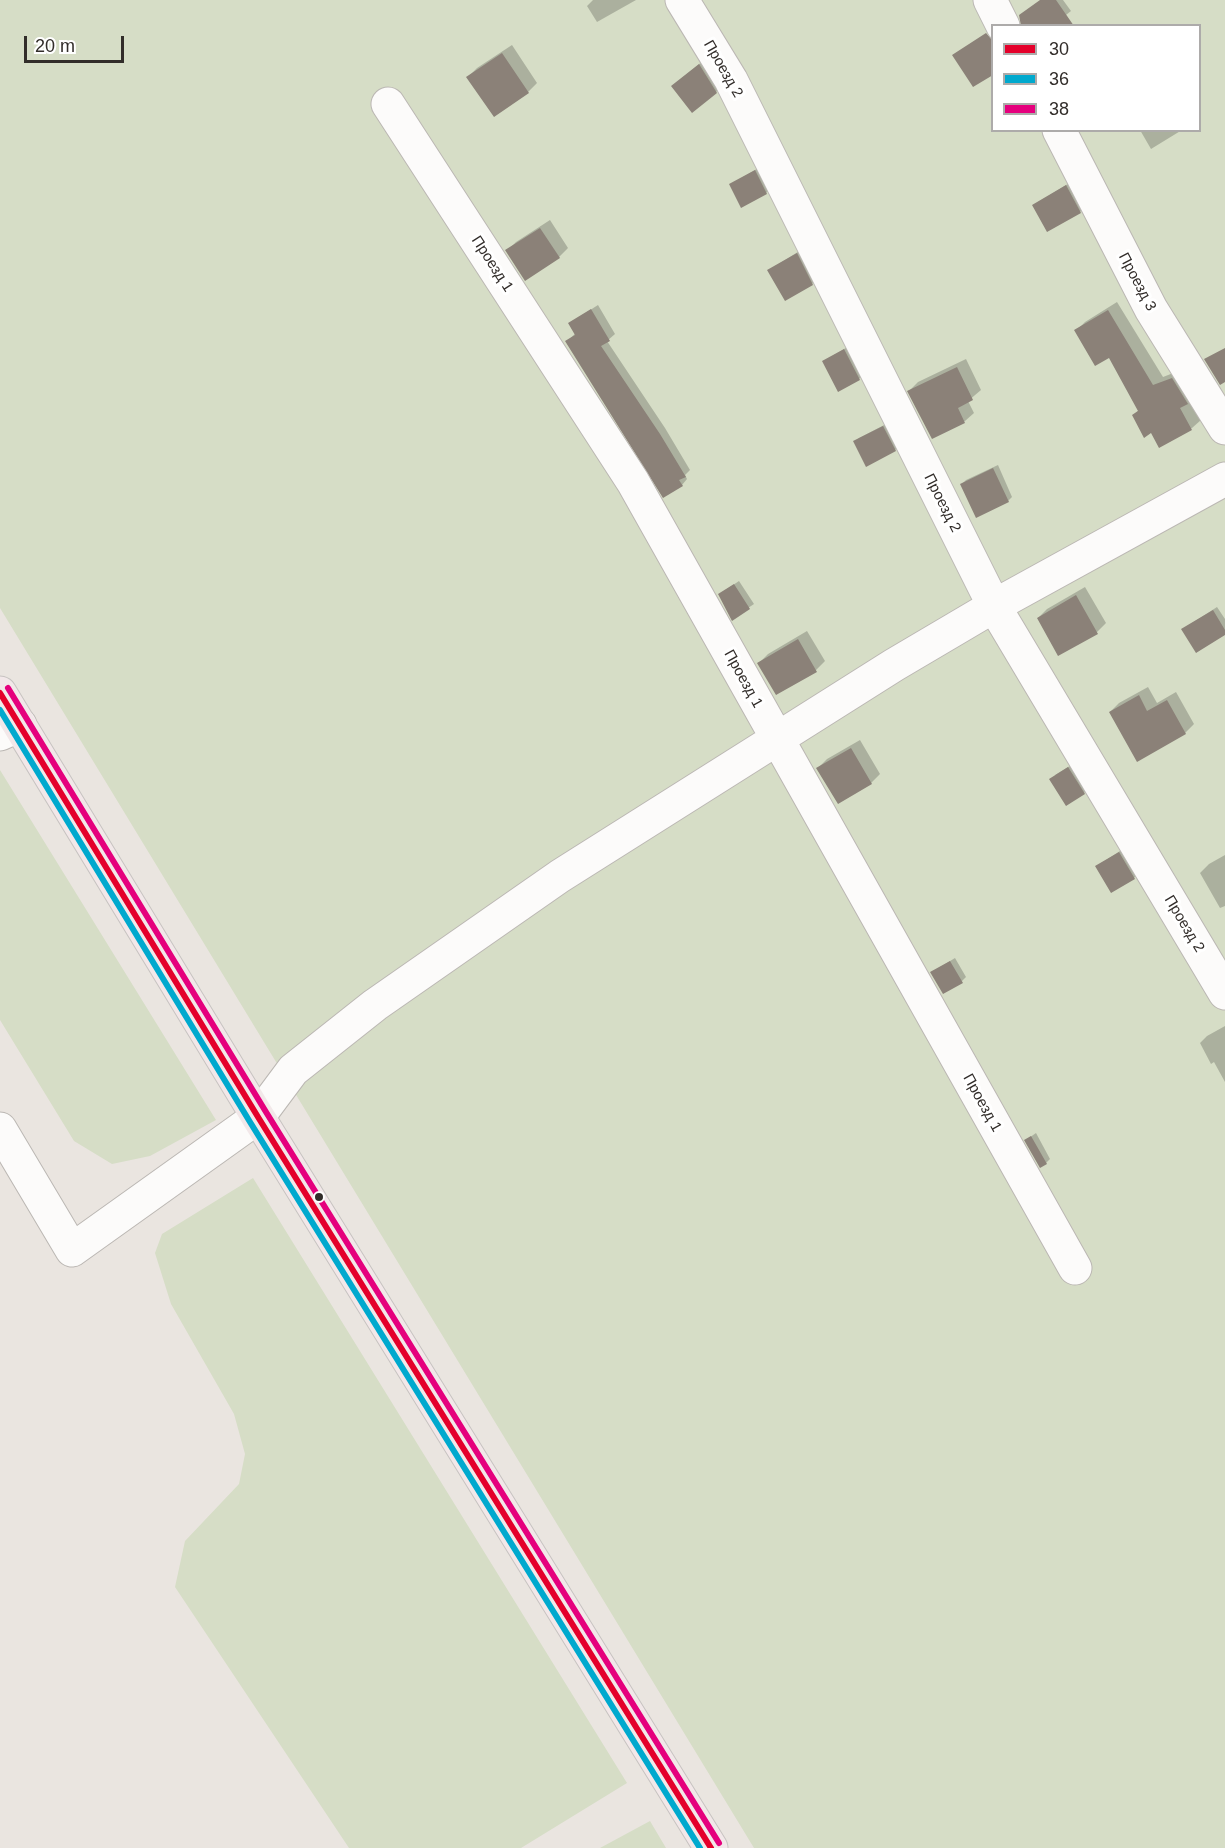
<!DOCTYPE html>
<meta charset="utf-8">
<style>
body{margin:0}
#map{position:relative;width:1225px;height:1848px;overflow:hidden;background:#eae5e0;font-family:Helvetica,sans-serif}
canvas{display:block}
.legend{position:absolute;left:991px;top:24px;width:210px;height:108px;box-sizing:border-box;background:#fff;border:2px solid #adabaa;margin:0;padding:8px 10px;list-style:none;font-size:18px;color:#322d2a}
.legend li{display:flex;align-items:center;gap:12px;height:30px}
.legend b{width:30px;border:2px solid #adabaa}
.scale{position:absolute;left:24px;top:36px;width:100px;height:27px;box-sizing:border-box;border:3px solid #322d2a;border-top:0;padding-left:8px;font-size:18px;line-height:21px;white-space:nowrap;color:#322d2a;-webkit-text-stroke:4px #fff;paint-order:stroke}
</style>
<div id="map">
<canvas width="1225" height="1848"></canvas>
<ul class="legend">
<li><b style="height:8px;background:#e4002b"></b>30</li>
<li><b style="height:8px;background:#00a9ce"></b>36</li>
<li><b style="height:8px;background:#e5007d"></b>38</li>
</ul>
<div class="scale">20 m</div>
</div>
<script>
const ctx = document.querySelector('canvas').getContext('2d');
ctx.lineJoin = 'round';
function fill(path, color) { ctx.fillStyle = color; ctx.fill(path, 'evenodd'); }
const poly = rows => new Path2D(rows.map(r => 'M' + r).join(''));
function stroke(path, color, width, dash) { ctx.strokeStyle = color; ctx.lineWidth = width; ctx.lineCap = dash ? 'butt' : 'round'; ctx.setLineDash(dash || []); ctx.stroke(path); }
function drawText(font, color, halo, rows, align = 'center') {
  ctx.font = font + ' Helvetica,sans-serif'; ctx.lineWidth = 6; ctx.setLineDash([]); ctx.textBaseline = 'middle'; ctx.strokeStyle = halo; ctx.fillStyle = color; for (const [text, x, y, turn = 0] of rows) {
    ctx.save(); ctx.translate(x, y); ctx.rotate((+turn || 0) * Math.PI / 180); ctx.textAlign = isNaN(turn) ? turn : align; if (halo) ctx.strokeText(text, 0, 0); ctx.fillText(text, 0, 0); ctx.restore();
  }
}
fill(poly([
 [0,0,1225,0,1225,1848,754,1848,0,608],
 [992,26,1200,26,1200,130,992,130],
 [0,770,216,1120,150,1156,112,1164,74,1141,0,1020],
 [253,1178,627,1783,521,1848,349,1848,175,1587,185,1541,239,1484,245,1454,234,1414,171,1304,155,1253,162,1234],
 [650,1821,666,1848,600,1848]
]), '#d6ddc6');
fill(poly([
 [593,0,636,0,597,22,587,6],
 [1040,0,1063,0,1071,11,1052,26],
 [512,45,537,83,528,92,494,115,468,77,477,68],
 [709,56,725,83,716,92,682,78],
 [1140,130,1182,130,1151,149],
 [760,167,770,189,766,193,730,185],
 [1071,182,1084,208,1080,212,1034,205],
 [550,220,568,248,559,257,507,251,516,242],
 [801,250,816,280,812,284,769,270],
 [1117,302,1163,377,1181,370,1201,420,1192,428,1159,446,1152,431,1133,415,1139,410,1109,356,1076,331,1085,322],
 [598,305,615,334,607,341,665,428,690,470,685,475,687,479,682,485,567,341,576,333,570,323],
 [849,346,863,375,859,379,823,362],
 [966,359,981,390,968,401,974,413,965,421,932,437,909,391,918,382],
 [888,423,899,446,895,450,855,442,859,438],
 [998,465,1012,497,1008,501,962,484,966,480],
 [739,581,754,604,733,618,724,591],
 [1085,587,1106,623,1097,632,1038,618,1047,609],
 [1217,607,1225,619,1225,633,1183,629],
 [807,631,825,661,816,670,759,663,768,654],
 [1148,687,1157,703,1176,692,1194,724,1185,733,1110,712,1119,703],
 [860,740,880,774,871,783,818,768,827,759],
 [1073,764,1088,789,1084,793,1055,775],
 [1123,849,1138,873,1134,878,1097,866],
 [1225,855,1225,906,1220,908,1200,873,1209,864],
 [955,958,966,977,962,981,932,972],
 [1225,1026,1225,1082,1214,1062,1211,1064,1200,1043,1207,1036],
 [1036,1133,1050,1159,1046,1163,1026,1140]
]), '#0003');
fill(poly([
 [1040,0,1056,0,1074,26,1021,26,1019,15],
 [986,33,993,41,993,75,973,87,952,55],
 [502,53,529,93,494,117,466,77],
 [699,64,717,93,692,113,671,86],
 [755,170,767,194,741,208,729,184],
 [1066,185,1081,213,1047,232,1032,205],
 [540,228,560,258,525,281,505,250],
 [797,253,813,285,785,301,767,270],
 [591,309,610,341,601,346,660,434,686,477,679,480,683,486,663,498,565,341,575,335,568,323],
 [1108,310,1153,385,1172,378,1188,404,1180,408,1192,430,1159,448,1151,433,1144,438,1132,415,1138,411,1109,358,1095,366,1074,330],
 [1225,348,1225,382,1220,385,1204,359],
 [844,349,860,380,838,392,822,361],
 [957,367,973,400,958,408,965,423,932,439,907,391],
 [883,426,896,451,866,467,853,441],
 [993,468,1009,502,976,518,960,484],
 [734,584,750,609,732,621,718,594],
 [1076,595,1098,634,1058,656,1037,618],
 [1213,610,1225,630,1225,635,1196,653,1181,629],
 [798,639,817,672,776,695,757,663],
 [1139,695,1147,711,1167,700,1186,734,1137,762,1109,712],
 [851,748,872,784,838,804,816,768],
 [1068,767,1085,794,1066,806,1049,779],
 [1119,852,1135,879,1111,893,1095,866],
 [950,961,963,983,943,994,930,972],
 [1031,1136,1047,1164,1040,1168,1024,1140]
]), '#8b8178');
const minor = poly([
 [682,0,731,80,994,606,1225,993],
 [990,0,1003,26],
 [388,104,633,482,1075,1268],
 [1059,130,1151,309,1225,428],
 [0,734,20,725],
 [0,1129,72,1250,258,1117,293,1070,375,1005,560,876,894,665,994,606,1225,479]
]);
const major = poly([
 [0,693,258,1117,711,1848]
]);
stroke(minor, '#bbb7b3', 35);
stroke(major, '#c7c3c1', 35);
stroke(minor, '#fcfbfa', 33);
stroke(major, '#f2e8e9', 33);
stroke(poly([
 [0,693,258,1117,711,1848]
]), '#e4002b', 6);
stroke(poly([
 [0,710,250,1122,700,1848]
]), '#00a9ce', 6);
stroke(poly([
 [8,688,266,1112,719,1843]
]), '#e5007d', 6);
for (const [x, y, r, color] of [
 [319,1197,5,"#322d2a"]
]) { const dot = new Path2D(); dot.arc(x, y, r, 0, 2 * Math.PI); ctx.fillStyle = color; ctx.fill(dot); stroke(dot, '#fff', 2); }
drawText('15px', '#322d2a', '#fff', [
 ["Проезд 2",723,69,60],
 ["Проезд 1",492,264,57],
 ["Проезд 3",1137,282,62],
 ["Проезд 2",942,503,63],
 ["Проезд 1",743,679,61],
 ["Проезд 2",1184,924,59],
 ["Проезд 1",982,1103,61]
]);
</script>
